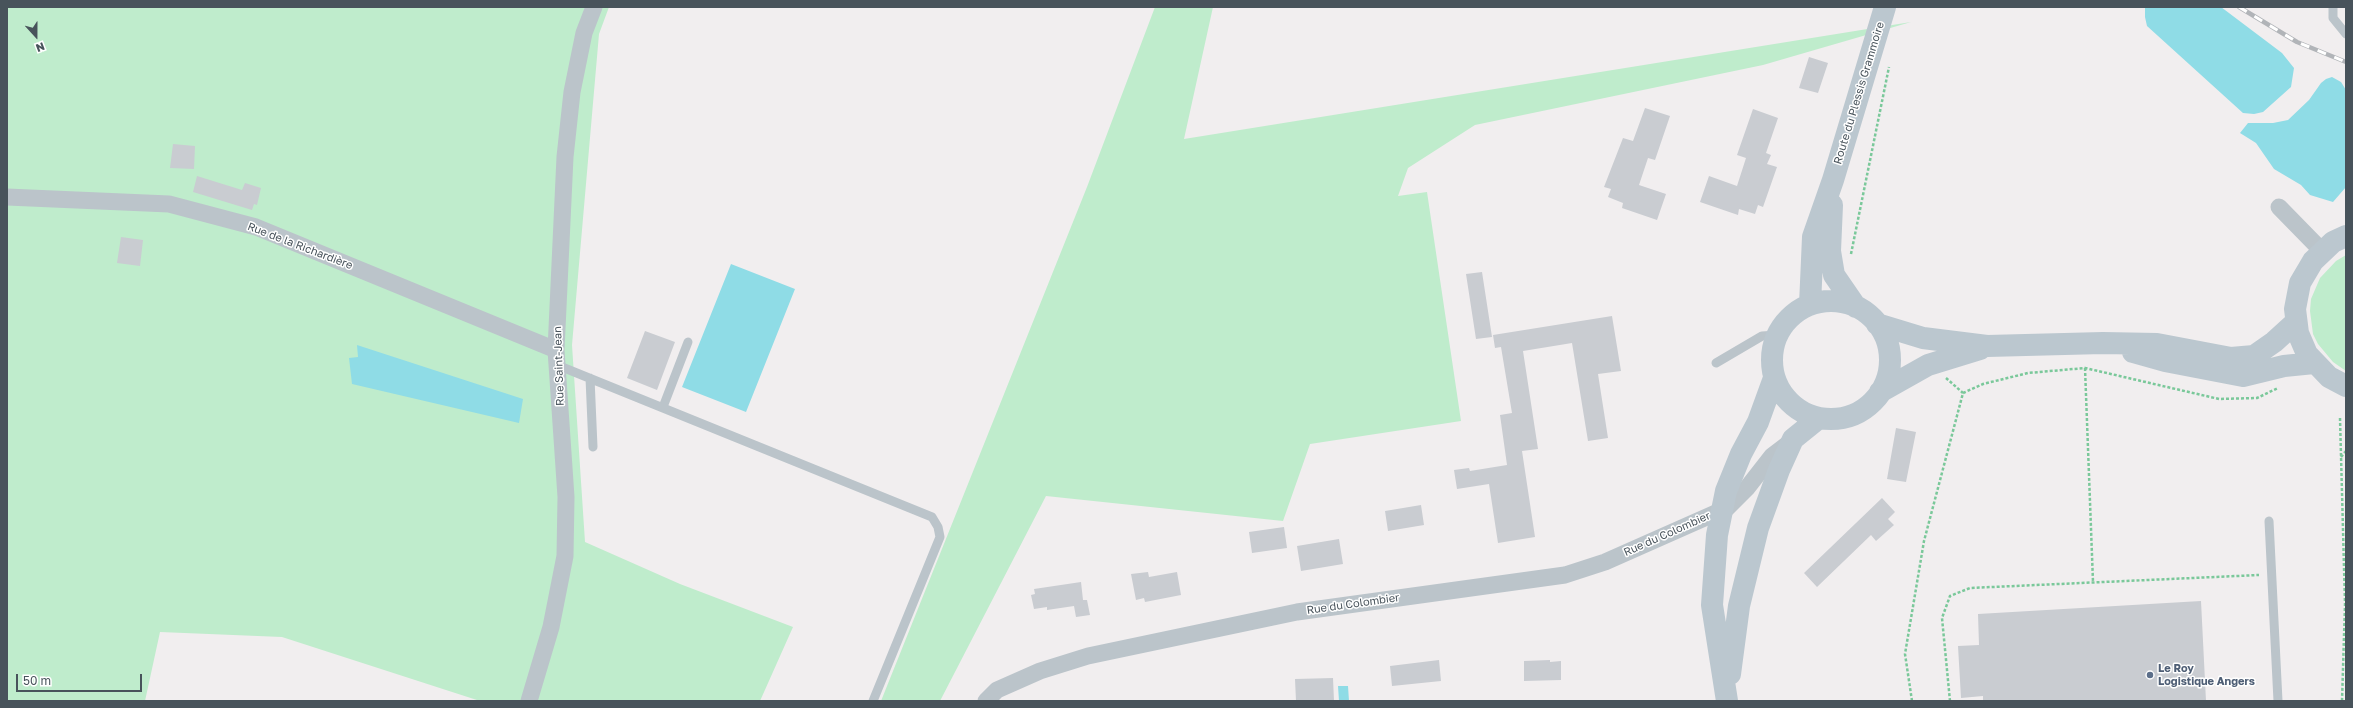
<!DOCTYPE html>
<meta charset="utf-8">
<style>
body{margin:0}
#map{position:relative;width:2353px;height:708px;overflow:hidden;background:#f1eeef;font-family:"Golos Text",sans-serif}
canvas{display:block}
.frame{position:absolute;inset:0;border:8px solid #48535b;pointer-events:none}
.north{position:absolute;left:16px;top:16px;width:40px;height:40px;-webkit-text-stroke:3px #fff;paint-order:stroke;rotate:159deg;font-size:11px;font-weight:700;line-height:16px;text-align:center;color:#48535b}
.north::after{content:'';display:block;margin:auto;width:14px;height:18px;background:#48535b;clip-path:polygon(50% 0,100% 100%,50% 72%,0 100%)}
.scale{position:absolute;left:16px;top:674px;width:126px;height:18px;box-sizing:border-box;border:2px solid #48535b;border-top:0;padding-left:5px;font-size:12px;line-height:14px;white-space:nowrap;color:#48535b;-webkit-text-stroke:3px #fff;paint-order:stroke}
</style>
<div id="map">
<canvas width="2353" height="708"></canvas>
<div class="frame"></div>
<div class="north">N</div>
<div class="scale">50 m</div>
</div>
<script>
const ctx = document.querySelector('canvas').getContext('2d');
ctx.lineJoin = 'round';
function fill(path, color) { ctx.fillStyle = color; ctx.fill(path, 'evenodd'); }
const poly = rows => new Path2D(rows.map(r => 'M' + r).join(''));
function stroke(path, color, width, dash) { ctx.strokeStyle = color; ctx.lineWidth = width; ctx.lineCap = dash ? 'butt' : 'round'; ctx.setLineDash(dash || []); ctx.stroke(path); }
function drawText(font, color, halo, rows, align = 'center') {
  ctx.font = font + ' "Golos Text",sans-serif'; ctx.lineWidth = 3; ctx.setLineDash([]); ctx.textBaseline = 'middle'; ctx.strokeStyle = halo; ctx.fillStyle = color; for (const [text, x, y, turn = 0] of rows) {
    ctx.save(); ctx.translate(x, y); ctx.rotate((+turn || 0) * Math.PI / 180); ctx.textAlign = isNaN(turn) ? turn : align; if (halo) ctx.strokeText(text, 0, 0); ctx.fillText(text, 0, 0); ctx.restore();
  }
}
fill(poly([
 [7,7,609,7,599,34,572,345,585,542,680,584,793,627,760,701,480,701,282,637,160,632,145,701,7,701],
 [1155,7,1213,7,1184,139,1911,22,1763,65,1475,125,1408,168,1398,196,1427,192,1461,421,1310,444,1283,521,1046,496,940,701,881,701,1087,187],
 [2346,255,2346,371,2333,362,2318,344,2313,334,2310,311,2311,299,2320,278,2336,261]
]), '#bfeccc');
fill(poly([
 [2145,7,2221,7,2282,53,2294,68,2291,87,2263,112,2254,114,2243,113,2147,26,2145,17],
 [2332,77,2341,82,2346,90,2346,187,2333,202,2310,195,2301,185,2274,169,2256,143,2240,133,2248,123,2273,123,2288,120,2309,100,2321,83,2326,79],
 [731,264,795,289,746,412,682,387],
 [357,345,523,399,519,423,352,384,349,358,358,357],
 [1338,686,1348,686,1349,701,1339,701]
]), '#8fdce6');
fill(poly([
 [1809,57,1828,63,1818,93,1799,88],
 [1645,108,1670,116,1655,160,1648,158,1639,185,1666,194,1657,220,1622,208,1623,203,1608,197,1611,189,1604,187,1623,138,1633,141],
 [1753,109,1778,118,1766,153,1771,155,1767,164,1777,167,1763,207,1758,205,1755,214,1739,209,1738,215,1700,202,1709,176,1737,186,1746,158,1737,155],
 [173,144,195,146,194,169,170,168],
 [197,176,242,190,245,183,261,188,257,205,254,204,252,210,193,192],
 [121,237,143,240,140,266,117,263],
 [1482,272,1492,337,1476,339,1466,274],
 [1612,316,1621,371,1598,374,1608,438,1588,441,1572,343,1523,351,1538,449,1522,451,1535,537,1498,543,1489,484,1457,489,1454,470,1469,468,1470,471,1507,465,1500,415,1512,413,1501,347,1495,348,1493,335],
 [645,331,675,342,657,390,627,378],
 [1896,428,1916,432,1906,482,1887,479],
 [1882,498,1895,512,1888,519,1894,525,1876,541,1871,535,1817,587,1804,573],
 [1421,505,1424,525,1388,531,1385,511],
 [1284,527,1287,548,1252,553,1249,532],
 [1339,539,1343,564,1301,571,1297,546],
 [1148,572,1149,577,1177,572,1181,595,1145,602,1144,598,1136,600,1131,574],
 [1081,582,1083,600,1087,600,1090,615,1076,617,1074,606,1047,610,1047,607,1034,609,1031,595,1035,594,1034,589],
 [2201,601,2206,701,1983,701,1983,696,1961,698,1958,646,1979,645,1978,614],
 [1439,660,1441,681,1392,686,1390,666],
 [1550,660,1550,662,1561,661,1561,680,1524,681,1524,661],
 [1333,678,1334,701,1296,701,1295,679]
]), '#c9ccd1');
stroke(poly([
 [1851,254,1889,67],
 [2085,368,2093,582],
 [1946,378,1963,393],
 [1963,393,1983,384,2028,373,2085,368,2219,399,2257,398,2278,388],
 [2340,418,2345,604,2342,701],
 [2341,457,2346,451],
 [1912,701,1905,654,1924,541,1963,393],
 [1950,701,1942,618,1950,596,1970,588,2259,575]
]), '#7ac89a', 2.5, [3, 2]);
stroke(poly([
 [2333,7,2333,18,2346,34],
 [1716,363,1762,336,1777,335],
 [557,365,932,517,938,527,940,537,873,701],
 [590,378,593,447],
 [663,407,688,342],
 [2269,521,2278,701]
]), '#bbc4ca', 9);
stroke(poly([
 [7,197,169,204,256,227,556,350],
 [2279,207,2322,251],
 [529,701,551,627,565,556,566,497,556,350,565,157,572,92,584,33,594,7],
 [986,701,997,690,1040,671,1088,656,1297,612,1565,575,1605,562,1727,508,1747,488,1772,456,1793,440]
]), '#bbc4ca', 17);
stroke(poly([
 [1832,205,1830,251,1834,275,1856,307],
 [2346,236,2333,242,2313,261,2300,283,2295,309,2298,333,2307,354,2329,377,2346,386],
 '1772 360a59 59 0 1 1 118 0a59 59 0 1 1-118 0Z',
 [1810,305,1813,237,1833,180,1885,7],
 [1877,324,1923,338,1987,346,2103,343,2157,344,2231,358,2254,356,2274,342,2296,322],
 [2133,352,2165,361,2243,376,2284,366,2314,363],
 [1880,392,1928,365,1980,349],
 [1730,674,1739,606,1758,528,1779,470,1793,439,1819,418],
 [1727,701,1712,605,1717,535,1726,491,1741,454,1758,422,1774,378]
]), '#bbc7cf', 22);
const rail = poly([
 [2239,7,2297,42,2346,62]
]);
stroke(rail, '#b1b4b8', 4.5);
stroke(rail, '#fff', 3, [9]);
for (const [x, y, r, color] of [
 [2150,675,4,"#5c6f8a"]
]) { const dot = new Path2D(); dot.arc(x, y, r, 0, 2 * Math.PI); ctx.fillStyle = color; ctx.fill(dot); stroke(dot, '#fff', 1.5); }
drawText('11px', '#48535b', '#fff', [
 ["Route du Plessis Grammoire",1859,93,-73],
 ["Rue de la Richardière",300,246,21],
 ["Rue Saint-Jean",559,366,-92],
 ["Rue du Colombier",1667,534,-24],
 ["Rue du Colombier",1353,604,-8]
]);
drawText('bold 11px', '#4e5e75', '#fff', [
 ["Le Roy",2158,669],
 ["Logistique Angers",2158,682]
], 'left');
</script>
